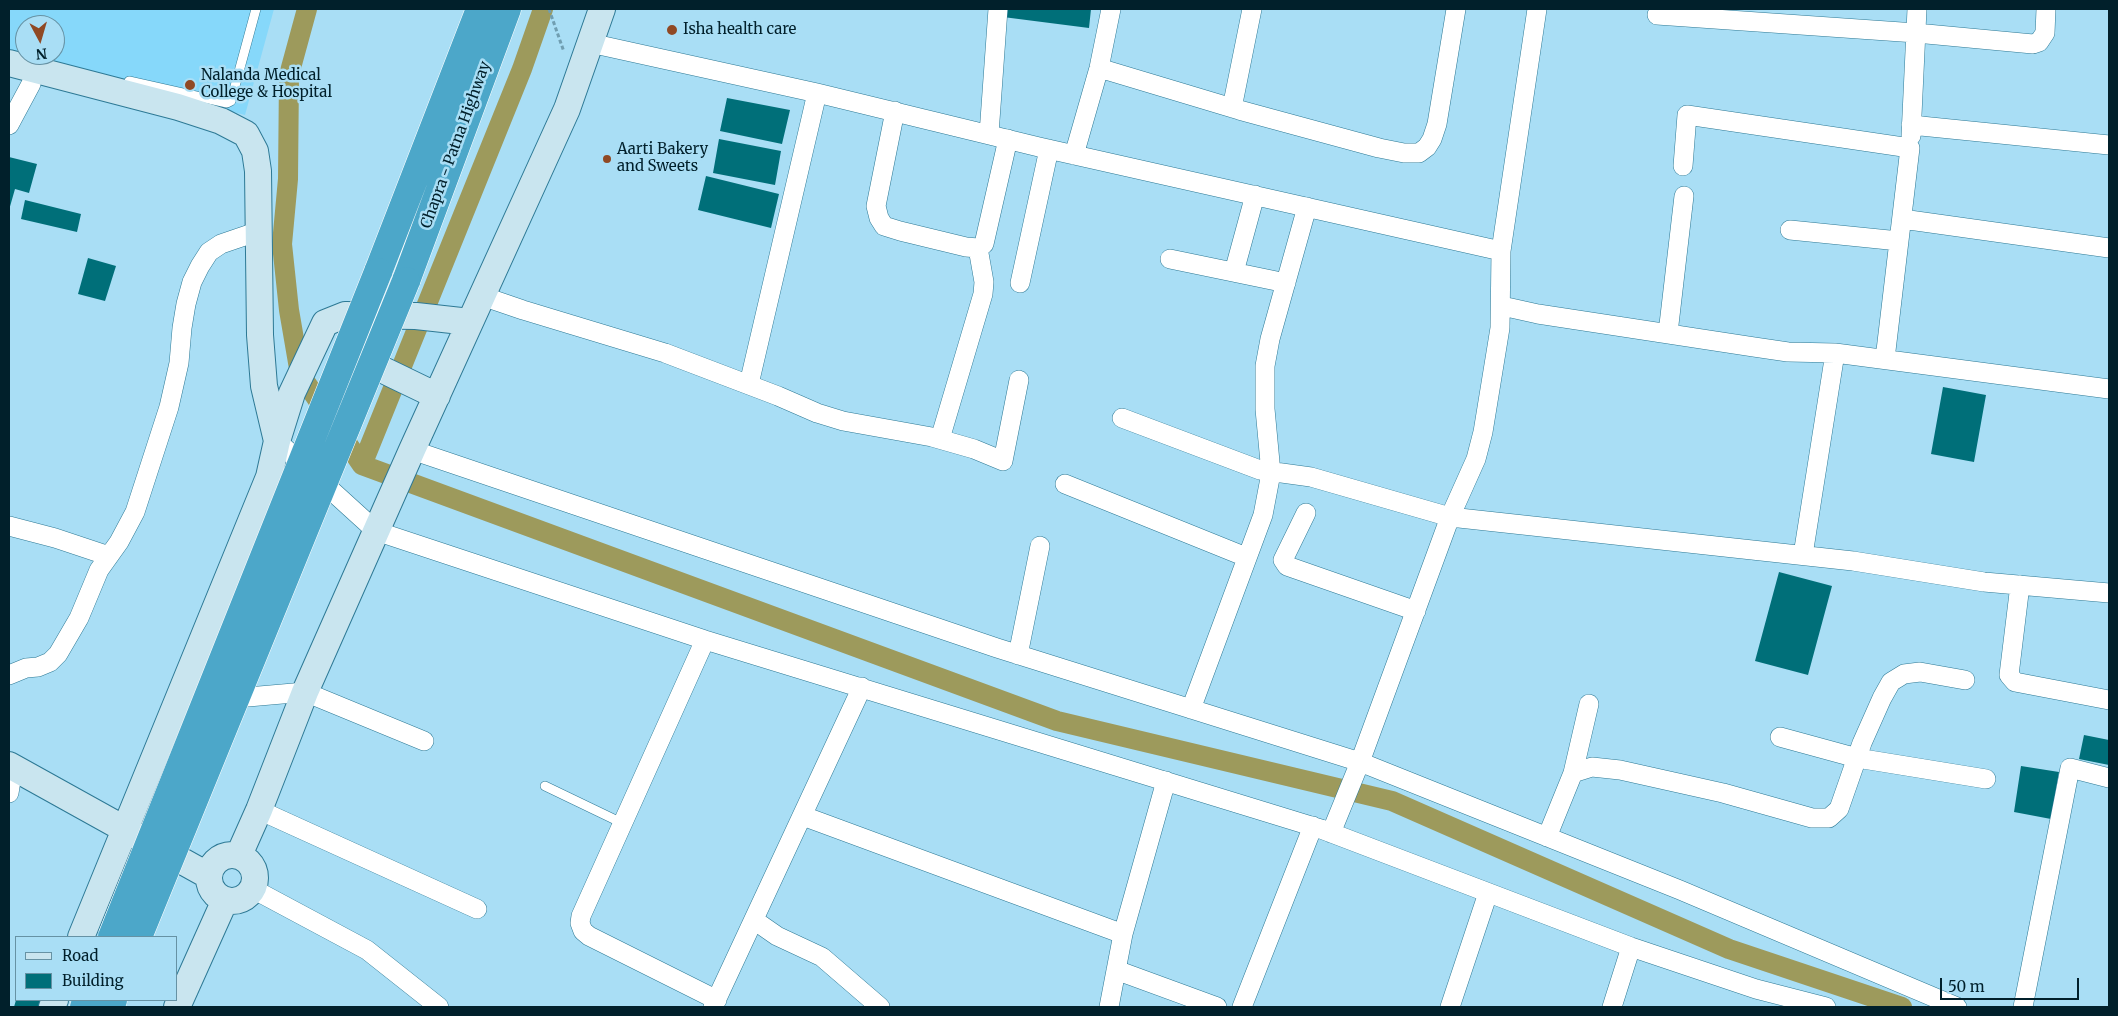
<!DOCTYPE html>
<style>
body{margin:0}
#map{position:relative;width:2118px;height:1016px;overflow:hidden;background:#a9def5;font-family:Merriweather,serif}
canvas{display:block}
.frame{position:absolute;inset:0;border:10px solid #01202b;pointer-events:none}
.legend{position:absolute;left:15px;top:936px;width:162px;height:65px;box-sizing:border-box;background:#a9def5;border:1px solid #6692a4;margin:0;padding:6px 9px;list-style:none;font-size:15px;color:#01202b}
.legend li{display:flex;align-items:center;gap:10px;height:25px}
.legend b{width:25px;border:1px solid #6692a4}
.north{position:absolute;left:15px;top:15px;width:50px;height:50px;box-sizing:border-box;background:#a9def5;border:1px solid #6692a4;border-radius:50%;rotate:174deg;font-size:14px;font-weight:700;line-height:20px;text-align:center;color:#01202b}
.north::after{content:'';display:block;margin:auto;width:18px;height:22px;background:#904924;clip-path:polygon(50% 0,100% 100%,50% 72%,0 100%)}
.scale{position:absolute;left:1940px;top:978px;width:139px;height:22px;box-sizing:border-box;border:2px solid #01202b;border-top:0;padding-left:6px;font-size:15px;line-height:18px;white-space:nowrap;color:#01202b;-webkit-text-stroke:4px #a9def5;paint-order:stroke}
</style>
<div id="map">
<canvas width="2118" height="1016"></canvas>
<div class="frame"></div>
<ul class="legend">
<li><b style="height:6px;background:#c9e5ef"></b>Road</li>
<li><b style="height:14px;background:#006f79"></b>Building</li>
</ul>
<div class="north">N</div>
<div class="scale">50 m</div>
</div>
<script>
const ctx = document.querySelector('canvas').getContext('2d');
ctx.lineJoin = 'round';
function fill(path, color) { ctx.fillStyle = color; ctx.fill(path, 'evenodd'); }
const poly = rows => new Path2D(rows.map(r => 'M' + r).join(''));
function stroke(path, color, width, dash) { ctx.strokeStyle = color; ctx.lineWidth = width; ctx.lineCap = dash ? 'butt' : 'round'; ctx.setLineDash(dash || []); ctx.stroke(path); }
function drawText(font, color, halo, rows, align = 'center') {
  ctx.font = font + ' Merriweather,serif'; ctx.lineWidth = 5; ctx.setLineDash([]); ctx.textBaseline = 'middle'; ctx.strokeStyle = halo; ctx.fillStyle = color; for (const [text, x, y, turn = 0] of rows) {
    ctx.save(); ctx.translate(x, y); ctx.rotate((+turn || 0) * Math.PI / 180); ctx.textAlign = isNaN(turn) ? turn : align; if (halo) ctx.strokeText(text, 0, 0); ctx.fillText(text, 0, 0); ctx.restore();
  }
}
fill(poly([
 [9,9,274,9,245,115,9,55],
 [25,25,55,25,55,55,25,55]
]), '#86d8fa');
stroke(poly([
 [307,9,289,75,288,179,282,244,289,310,300,374,362,465,1057,721,1392,801,1729,949,1902,1007],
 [362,465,522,69,543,9]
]), '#9d9a5c', 20);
fill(poly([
 [1004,9,1091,9,1089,28,1003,17],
 [727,98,790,110,782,144,720,131],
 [719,139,781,151,775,185,713,173],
 [9,157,37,164,29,193,15,189,9,210],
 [706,176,779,194,771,228,698,210],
 [25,200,81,214,77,232,21,219],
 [88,258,116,266,105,301,78,294],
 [1943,387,1986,395,1974,462,1931,454],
 [1779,572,1832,586,1808,675,1755,661],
 [2084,735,2109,740,2109,765,2079,759],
 [2021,766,2059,772,2051,819,2014,812],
 [16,1000,48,1000,45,1007,14,1007]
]), '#006f79');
const lane = poly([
 [129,81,227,103,231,101,256,9],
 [545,786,622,823]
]);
const street = poly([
 [1657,15,1916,33,2033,44,2039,42,2045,33,2046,9],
 [590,43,817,93,1039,147,1501,251],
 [1099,68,1239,110,1379,148,1404,153,1419,153,1427,147,1432,139,1437,124,1456,9],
 [1232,108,1252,9],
 [895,111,876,206,879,218,884,226,900,231,966,247,978,248,984,244,1008,139],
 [9,125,31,84],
 [1911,125,2109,145],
 [989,134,998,9],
 [1911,136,1917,9],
 [1074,155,1099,68,1111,9],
 [1683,166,1687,115,1910,148,1885,359],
 [1902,219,2109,248],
 [1790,230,1899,241],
 [1170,259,1286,283],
 [1234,272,1255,195],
 [1020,283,1049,149],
 [482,296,523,310,665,353,778,396,817,413,843,421,932,437,974,449,1003,461,1019,380],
 [1502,306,1538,314,1754,347,1788,352,1835,353,2109,389],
 [1668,333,1684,196],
 [749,384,817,93],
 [1122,418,1260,470,1311,477,1450,517,1853,561,1984,582,2109,593],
 [940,439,983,294,984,282,978,248],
 [277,441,376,531,705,640,1321,829,1631,947,1756,989,1826,1007],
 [412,450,997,648,1360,762,1680,890,1957,1007],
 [1065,484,1246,557],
 [1306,513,1283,560,1287,566,1416,611],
 [9,526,55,538,109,556],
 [1803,555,1835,353],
 [2020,585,2009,675,2015,682,2109,700],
 [705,640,581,916,580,923,583,931,589,936,717,1000],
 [1018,655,1040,546],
 [9,675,26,668,38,667,50,662,58,654,79,618,99,570,119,542,135,512,169,407,179,363,182,328,186,304,192,282,200,266,209,252,221,244,259,231],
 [225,699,305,692,424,741],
 [1191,709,1263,515,1271,473,1265,409,1265,366,1270,339,1307,207],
 [1780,737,1857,758,1986,779],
 [1573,773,1589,704],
 [9,793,13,768],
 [259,810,477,909],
 [803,816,1123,934,1109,1007],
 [1331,833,1360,762,1450,517,1476,459,1483,432,1500,328,1501,251,1537,9],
 [1547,837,1573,773,1592,767,1620,770,1723,793,1812,818,1829,818,1839,809,1862,743,1882,698,1891,682,1904,674,1920,672,1965,680],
 [253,889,367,950,439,1007],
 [754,920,777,936,822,957,880,1007],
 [1123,934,1166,781],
 [1116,970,1217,1007],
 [713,1007,862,687],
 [1242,1007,1313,826],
 [1450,1007,1488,893],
 [1612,1007,1631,947],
 [2023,1007,2070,768,2109,778]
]);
const secondary = poly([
 [9,63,178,107,221,121,246,134,255,151,258,171,260,335,264,386,277,441],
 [352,355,437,396],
 [9,765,209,876],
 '209 878a23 23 0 1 1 46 0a23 23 0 1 1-46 0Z',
 [239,855,259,810,305,692,412,450,567,109,602,9],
 [81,937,269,477,277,441,292,393,325,323,345,315,416,316,470,322],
 [52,1007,55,1000],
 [177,1007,225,900]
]);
const highway = poly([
 [378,272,480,9],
 [406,281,507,9],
 [84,1007,87,1000],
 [110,1007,113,1000]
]);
stroke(lane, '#2d7995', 10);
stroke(street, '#2d7995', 20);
stroke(secondary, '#2d7995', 28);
stroke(highway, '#fff', 29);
stroke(poly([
 [549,9,564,52]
]), '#709eb1', 3, [4, 2.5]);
stroke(lane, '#fff', 9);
stroke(street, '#fff', 19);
stroke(secondary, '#c9e5ef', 26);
stroke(highway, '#4ca7c9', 28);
const highwayBridge = poly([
 [112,937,378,272],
 [138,937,406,281]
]);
stroke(highwayBridge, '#fff', 29, []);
stroke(highwayBridge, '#4ca7c9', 28);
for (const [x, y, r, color] of [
 [672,30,6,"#904924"],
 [190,85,6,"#904924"],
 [607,159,5,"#904924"]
]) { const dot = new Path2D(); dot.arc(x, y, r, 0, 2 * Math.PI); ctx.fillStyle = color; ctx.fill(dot); stroke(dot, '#a9def5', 2); }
drawText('15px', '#01202b', '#a9def5', [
 ["Isha health care",683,30],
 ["Nalanda Medical",201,76],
 ["College & Hospital",201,93],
 ["Aarti Bakery",617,150],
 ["and Sweets",617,167]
], 'left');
drawText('15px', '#01202b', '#a9def5', [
 ["Chapra - Patna Highway",456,145,-70]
]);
</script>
